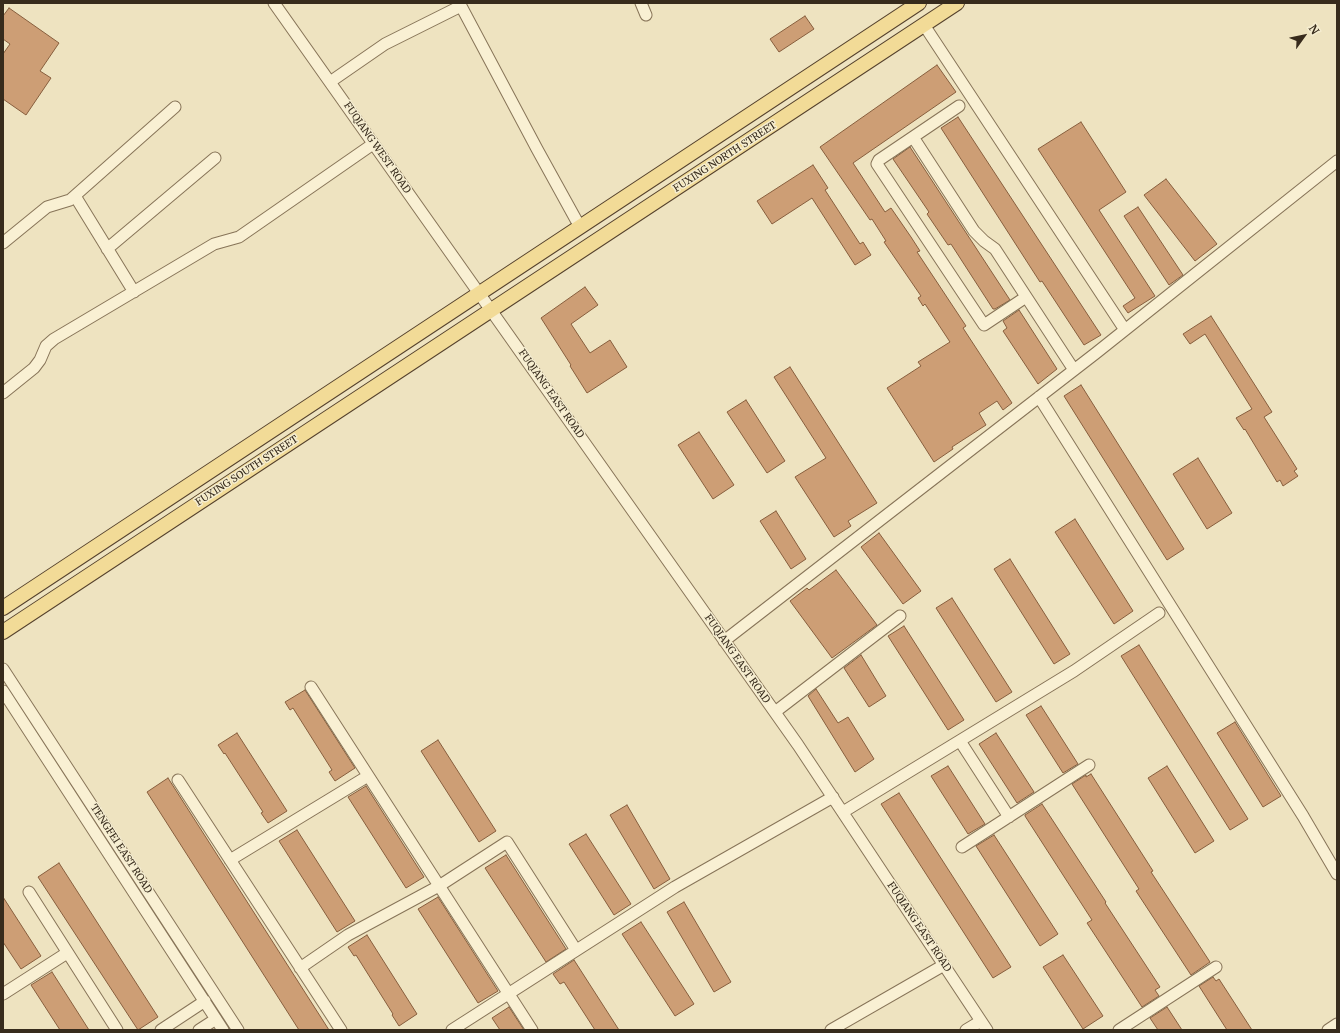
<!DOCTYPE html>
<style>
body{margin:0}
#map{position:relative;width:1340px;height:1033px;overflow:hidden;background:#eee3c0;font-family:Merriweather,serif}
canvas{display:block}
.frame{position:absolute;inset:0;border:4px solid #372b1c;pointer-events:none}
.north{position:absolute;left:1284px;top:16px;width:40px;height:40px;-webkit-text-stroke:3px #f5edd0;paint-order:stroke;rotate:57deg;font-size:11px;font-weight:700;line-height:16px;text-align:center;color:#372b1c}
.north::after{content:'';display:block;margin:auto;width:14px;height:18px;background:#372b1c;clip-path:polygon(50% 0,100% 100%,50% 72%,0 100%)}
</style>
<div id="map">
<canvas width="1340" height="1033"></canvas>
<div class="frame"></div>
<div class="north">N</div>
</div>
<script>
const ctx = document.querySelector('canvas').getContext('2d');
ctx.lineJoin = 'round';
function fill(path, color) { ctx.fillStyle = color; ctx.fill(path, 'evenodd'); }
const poly = rows => new Path2D(rows.map(r => 'M' + r).join(''));
function stroke(path, color, width, dash) { ctx.strokeStyle = color; ctx.lineWidth = width; ctx.lineCap = dash ? 'butt' : 'round'; ctx.setLineDash(dash || []); ctx.stroke(path); }
function drawText(font, color, halo, rows, align = 'center') {
  ctx.font = font + ' Merriweather,serif'; ctx.lineWidth = 3; ctx.setLineDash([]); ctx.textBaseline = 'middle'; ctx.strokeStyle = halo; ctx.fillStyle = color; for (const [text, x, y, turn = 0] of rows) {
    ctx.save(); ctx.translate(x, y); ctx.rotate((+turn || 0) * Math.PI / 180); ctx.textAlign = isNaN(turn) ? turn : align; if (halo) ctx.strokeText(text, 0, 0); ctx.fillText(text, 0, 0); ctx.restore();
  }
}
const building = poly([
 [9,8,59,43,40,71,51,78,26,115,3,99,3,54,10,44,3,39,3,16,9,8],
 [805,16,814,29,779,52,770,39,805,16],
 [937,65,956,92,853,163,885,212,891,208,911,237,920,251,917,252,966,326,963,328,1012,403,1003,410,997,401,979,413,986,425,952,447,953,449,934,462,887,388,921,366,918,362,950,342,925,304,923,306,918,298,921,296,884,242,886,241,872,219,870,220,820,147,937,65],
 [958,117,1101,335,1084,345,1042,281,1040,282,941,128,958,117],
 [1081,122,1126,192,1099,210,1155,296,1128,313,1123,306,1135,298,1038,149,1081,122],
 [910,147,1010,300,995,309,993,309,951,244,948,245,927,214,929,212,893,159,910,147],
 [813,165,828,188,825,190,860,244,863,242,871,255,855,265,812,198,772,224,757,201,813,165],
 [1166,179,1217,244,1195,261,1144,195,1166,179],
 [1138,207,1183,275,1169,285,1124,216,1138,207],
 [585,287,598,305,571,324,590,353,610,340,627,367,587,393,570,366,571,365,541,318,585,287],
 [1019,310,1057,369,1038,384,1003,331,1007,328,1003,321,1019,310],
 [1211,316,1272,412,1264,417,1297,469,1294,471,1298,476,1283,486,1280,480,1277,482,1245,429,1244,430,1236,418,1252,409,1205,334,1190,344,1183,334,1211,316],
 [790,367,877,503,848,521,851,526,834,537,795,477,826,458,774,377,790,367],
 [1081,385,1184,549,1167,560,1064,396,1081,385],
 [746,400,785,461,767,473,727,412,746,400],
 [699,432,734,485,713,499,678,445,699,432],
 [1198,458,1232,513,1207,529,1173,474,1198,458],
 [776,511,806,559,791,569,760,521,776,511],
 [1075,519,1133,611,1114,624,1055,532,1075,519],
 [879,533,921,591,903,604,861,547,879,533],
 [1010,559,1070,654,1054,664,994,569,1010,559],
 [836,570,877,625,832,658,790,601,807,588,809,590,836,570],
 [952,598,1012,692,996,702,936,608,952,598],
 [904,626,964,720,948,730,888,636,904,626],
 [1139,645,1248,819,1230,830,1121,656,1139,645],
 [861,655,886,696,869,707,844,668,861,655],
 [816,689,838,723,848,717,874,759,855,772,808,696,816,689],
 [305,690,355,768,335,781,329,772,332,770,293,708,290,710,285,702,305,690],
 [1041,706,1078,764,1063,773,1026,715,1041,706],
 [1235,722,1281,796,1263,807,1217,733,1235,722],
 [237,733,287,811,268,823,261,813,263,812,225,753,224,754,218,745,237,733],
 [996,733,1034,792,1017,803,979,744,996,733],
 [438,740,496,831,479,842,421,751,438,740],
 [948,766,985,824,968,834,931,776,948,766],
 [1167,766,1214,841,1195,853,1148,778,1167,766],
 [1091,774,1153,871,1151,872,1210,962,1191,975,1136,891,1139,889,1072,784,1086,775,1086,777,1091,774],
 [168,778,329,1030,299,1030,147,792,168,778],
 [366,786,424,877,406,888,348,797,366,786],
 [899,793,1011,967,993,978,881,804,899,793],
 [1042,804,1106,902,1105,903,1160,987,1155,990,1159,996,1142,1007,1087,923,1092,920,1025,816,1025,815,1042,804],
 [627,805,670,879,654,889,610,815,627,805],
 [297,830,355,921,337,932,279,841,297,830],
 [586,834,631,904,614,915,569,844,586,834],
 [994,835,1058,934,1040,946,976,846,994,835],
 [506,855,566,949,546,962,485,868,506,855],
 [59,863,158,1017,138,1030,38,877,59,863],
 [3,897,41,956,21,969,3,942,3,897],
 [438,897,498,991,478,1003,418,909,438,897],
 [684,902,731,982,714,992,667,912,684,902],
 [641,922,694,1004,675,1016,622,934,641,922],
 [367,935,417,1014,399,1026,392,1015,393,1014,356,955,354,956,348,947,367,935],
 [1063,955,1103,1016,1083,1029,1043,967,1063,955],
 [574,960,619,1030,595,1030,564,982,560,984,553,974,574,960],
 [52,972,89,1030,60,1030,31,985,52,972],
 [1213,977,1216,981,1219,979,1252,1030,1227,1030,1199,986,1213,977],
 [509,1007,524,1030,500,1030,492,1018,509,1007],
 [1167,1007,1169,1010,1182,1030,1158,1030,1150,1018,1167,1007]
]);
fill(building, '#cd9e75');
stroke(building, '#875e3d', 1);
const minor = poly([
 [274,3,798,745,987,1030],
 [641,3,646,15],
 [924,25,1125,330],
 [330,82,385,44,461,6,537,149,580,227],
 [959,106,879,160,877,164,984,325,1026,297],
 [913,137,974,231,984,241,995,249,1074,370],
 [75,196,134,292],
 [3,243,47,207,70,200,175,107],
 [107,249,215,158],
 [3,393,34,368,40,360,46,346,54,339,214,244,239,237,373,144],
 [1039,397,1303,816,1337,874],
 [724,641,1096,353,1337,161],
 [3,669,238,1030],
 [311,687,532,1030],
 [3,691,223,1030],
 [775,712,900,616],
 [960,741,1009,817],
 [178,780,341,1030],
 [843,812,1074,671,1159,613],
 [962,847,1089,765],
 [230,860,368,776],
 [29,892,117,1030],
 [300,968,348,935,439,886,507,842,576,950],
 [3,994,67,953],
 [161,1030,205,1001],
 [199,1030,216,1019],
 [452,1030,675,887,833,797],
 [831,1030,944,965],
 [966,1030,981,1021],
 [1119,1030,1216,967],
 [1328,1030,1337,1024]
]);
const major = poly([
 [3,608,919,3],
 [3,632,957,3]
]);
stroke(minor, '#877458', 13);
stroke(major, '#55412c', 16);
stroke(minor, '#f9f0d3', 11);
stroke(major, '#f2db97', 14);
drawText('10px', '#372b1c', '#f5edd0', [
 ["FUQIANG WEST ROAD",377,148,55],
 ["FUXING NORTH STREET",725,157,-33],
 ["FUQIANG EAST ROAD",551,394,55],
 ["FUXING SOUTH STREET",247,471,-33],
 ["FUQIANG EAST ROAD",737,659,55],
 ["TENGFEI EAST ROAD",121,849,57],
 ["FUQIANG EAST ROAD",919,927,56]
]);
</script>
